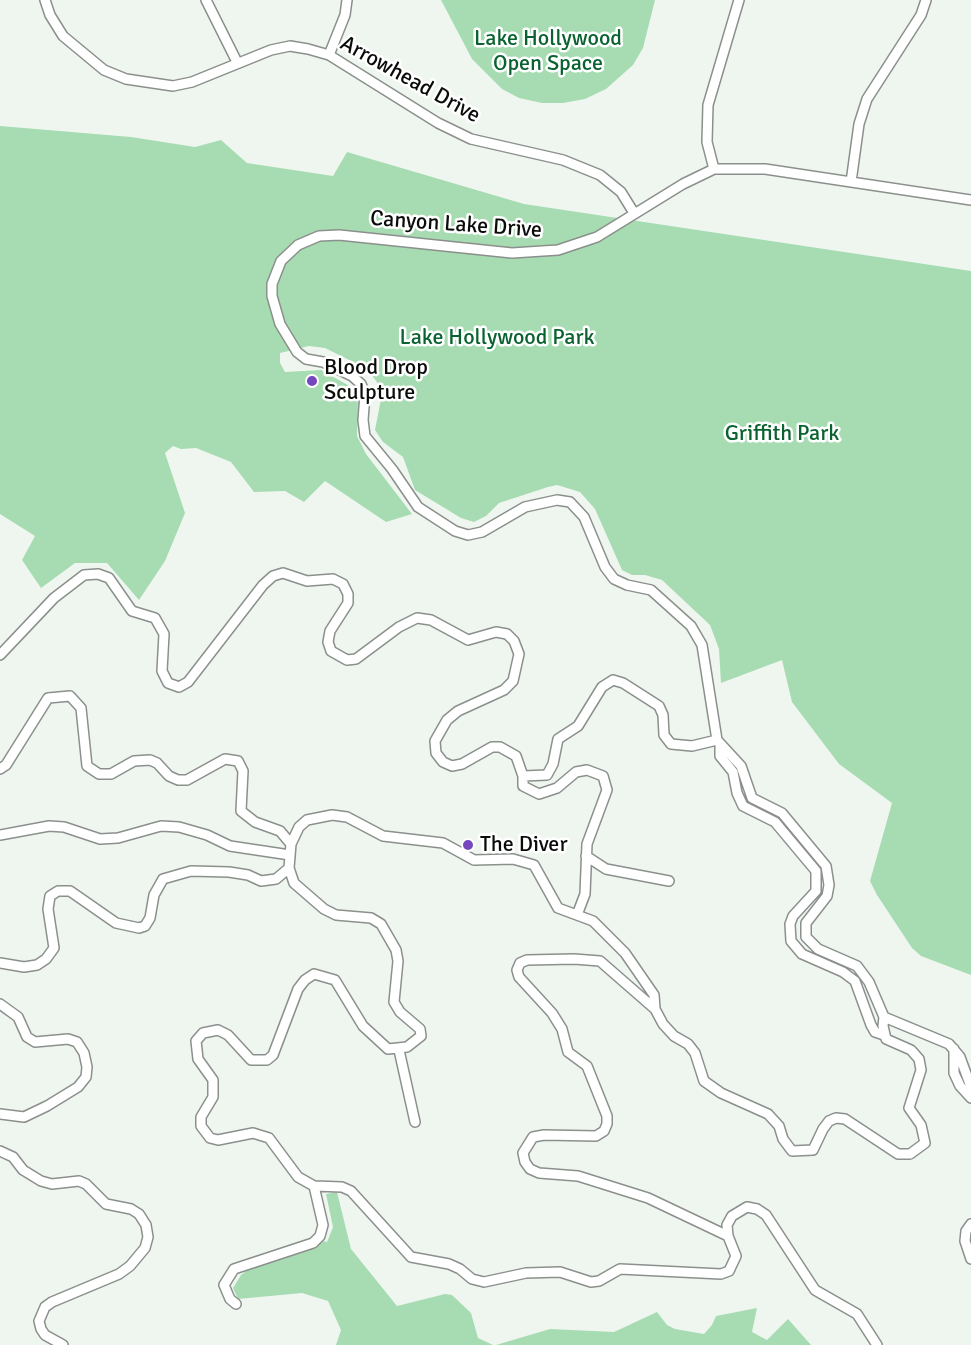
<!DOCTYPE html>
<style>
body{margin:0}
canvas{display:block;background:#eff6f0}
</style>
<canvas width="971" height="1345"></canvas>
<script>
const ctx = document.querySelector('canvas').getContext('2d');
ctx.lineJoin = 'round';
function fill(path, color) { ctx.fillStyle = color; ctx.fill(path, 'evenodd'); }
const poly = rows => new Path2D(rows.map(r => 'M' + r).join(''));
function stroke(path, color, width, dash) { ctx.strokeStyle = color; ctx.lineWidth = width; ctx.lineCap = dash ? 'butt' : 'round'; ctx.setLineDash(dash || []); ctx.stroke(path); }
function drawText(font, color, halo, rows, align = 'center') {
  ctx.font = font + ' Signika,sans-serif'; ctx.lineWidth = 5; ctx.setLineDash([]); ctx.textBaseline = 'middle'; ctx.strokeStyle = halo; ctx.fillStyle = color; for (const [text, x, y, turn = 0] of rows) {
    ctx.save(); ctx.translate(x, y); ctx.rotate((+turn || 0) * Math.PI / 180); ctx.textAlign = isNaN(turn) ? turn : align; if (halo) ctx.strokeText(text, 0, 0); ctx.fillText(text, 0, 0); ctx.restore();
  }
}
fill(poly([
 [441,0,655,0,643,48,633,65,606,89,585,99,563,103,542,103,519,98,502,89,472,59],
 [0,126,131,137,195,147,221,140,247,163,333,176,347,152,524,204,971,271,971,975,921,956,912,948,877,895,870,881,892,803,839,764,792,702,782,660,721,683,719,649,710,625,662,580,645,575,632,575,622,570,595,509,580,492,557,485,548,487,499,503,486,516,474,522,461,518,415,490,403,457,383,442,375,430,381,399,377,382,367,369,325,348,309,346,280,353,280,363,285,372,321,370,353,388,358,401,357,436,366,454,412,514,386,522,325,481,304,502,285,491,254,492,231,462,196,448,181,449,173,446,165,453,185,513,165,561,139,600,107,563,75,563,41,588,22,560,35,536,0,514],
 [337,1192,351,1249,397,1306,445,1294,452,1295,471,1313,478,1338,493,1345,336,1345,341,1330,328,1301,302,1293,238,1299,233,1288,241,1275,250,1268,318,1246,323,1241,327,1242,333,1227,326,1194],
 [757,1308,752,1332,767,1340,788,1319,811,1345,496,1345,550,1329,614,1332,657,1312,667,1325,675,1329,704,1334,712,1325,716,1316]
]), '#a7dcb2');
const street = poly([
 [45,0,50,15,63,36,104,70,126,79,173,86,192,82,271,50,290,46,308,49,329,55,438,123,471,139,563,160,600,175,621,192,634,213],
 [206,0,237,62],
 [329,55,345,15,347,0],
 [714,169,707,142,708,105,739,0],
 [851,182,859,124,867,99,921,15,926,0],
 [971,200,765,169,714,169,683,184,597,237,558,250,512,253,339,235,319,236,298,245,281,261,272,284,272,296,280,324,297,352,306,359,323,362,352,376,361,384,365,394,363,420,365,436,392,469,418,507,455,531,468,535,482,532,525,507,557,500,570,502,584,517,605,567,614,579,627,585,651,590,691,626,702,645,717,740,741,766,752,798,782,813,826,866,829,885,827,896,806,923,806,937,818,949,857,966,869,982,884,1017,949,1044,960,1057,971,1087],
 [0,655,54,598,84,575,98,574,109,578,132,611,155,618,164,634,162,671,168,683,179,687,188,682,263,585,273,576,283,573,307,581,333,579,343,584,348,594,348,603,330,631,328,642,331,651,347,660,356,659,399,627,417,618,431,620,468,640,496,632,507,634,514,641,519,654,513,681,504,690,458,711,447,720,435,741,436,753,443,762,452,766,462,764,492,747,500,747,516,756,523,776,523,786,539,794,557,788,576,772,587,770,603,776,607,790,587,844,585,894,577,915],
 [720,746,720,756,733,772,737,793,743,806,775,822,816,871,816,891,793,916,790,924,791,941,802,954,843,972,855,981,871,1025,875,1032,884,1035],
 [0,769,6,765,48,698,70,696,81,708,87,766,99,774,111,774,134,761,150,760,157,763,169,776,178,780,187,780,225,759,238,761,243,771,241,811,255,822,280,831,291,844,289,868,276,879,261,881,248,875,229,872,191,871,163,879,154,895,150,918,145,926,139,928,116,923,70,891,58,891,50,896,48,909,54,948,46,959,37,965,24,967,0,963],
 [523,776,547,775,553,764,558,739,578,726,602,687,613,680,623,683,659,706,663,715,664,735,671,744,692,746,717,740],
 [0,835,49,826,64,827,100,839,118,838,161,826,179,827,207,835,230,846,290,855],
 [291,844,299,827,307,820,332,815,347,817,383,836,443,843,474,860,513,859,534,865,558,908,593,921,625,953,654,995,655,1009,663,1024,674,1036,688,1044,695,1053,704,1081,721,1093,768,1114,779,1126,783,1139,792,1151,813,1150,823,1129,829,1121,836,1118,845,1119,898,1154,910,1154,925,1143,921,1125,909,1108,921,1070,919,1059,911,1050,886,1039,883,1026,884,1017],
 [586,856,606,869,669,881],
 [289,868,294,883,324,909,336,915,371,918,381,924,396,950,398,961,394,1002,400,1012,420,1029,421,1036,407,1047,388,1049,363,1026,335,980,314,974,305,980,298,989,273,1055,267,1060,251,1060,228,1035,218,1030,203,1033,196,1041,198,1059,213,1080,213,1097,201,1117,201,1126,210,1138,218,1140,253,1133,269,1138,298,1177,314,1186,342,1187,351,1191,411,1257,449,1264,460,1269,472,1279,484,1282,526,1273,560,1272,591,1282,599,1281,620,1269,721,1274,729,1271,736,1256,728,1236,727,1225,732,1216,747,1207,757,1209,766,1215,815,1290,857,1314,877,1345],
 [0,1004,18,1017,27,1037,35,1042,68,1039,77,1042,84,1053,87,1067,86,1077,78,1087,47,1106,24,1117,0,1114],
 [655,1009,600,961,574,959,527,960,520,963,517,970,519,977,552,1013,562,1029,568,1052,587,1066,607,1116,607,1124,604,1131,596,1136,544,1135,533,1137,523,1153,525,1162,530,1169,539,1173,578,1176,648,1198,728,1236],
 [954,1049,954,1073,960,1086,971,1098],
 [399,1050,415,1122],
 [0,1151,13,1157,23,1170,41,1181,52,1184,79,1181,86,1184,106,1204,131,1209,139,1214,146,1225,148,1237,145,1248,130,1266,119,1274,52,1302,45,1307,39,1321,41,1329,45,1335,63,1345],
 [971,1224,966,1231,965,1241,971,1259],
 [236,1304,230,1299,224,1285,234,1269,313,1243,320,1236,323,1225,314,1186]
]);
stroke(street, '#8b908c', 12);
stroke(street, '#fff', 9);
for (const [x, y, r, color] of [
 [312,381,6,"#7546be"],
 [468,845,6,"#7546be"]
]) { const dot = new Path2D(); dot.arc(x, y, r, 0, 2 * Math.PI); ctx.fillStyle = color; ctx.fill(dot); stroke(dot, '#fff', 2); }
drawText('22px', '#09622f', '#fff', [
 ["Lake Hollywood",548,39],
 ["Open Space",548,64],
 ["Lake Hollywood Park",497,338],
 ["Griffith Park",782,434]
]);
drawText('22px', '#0a0c0a', '#fff', [
 ["Arrowhead Drive",410,80,29],
 ["Canyon Lake Drive",456,225,4]
]);
drawText('22px', '#0a0c0a', '#fff', [
 ["Blood Drop",324,368],
 ["Sculpture",324,393],
 ["The Diver",480,845]
], 'left');
</script>
